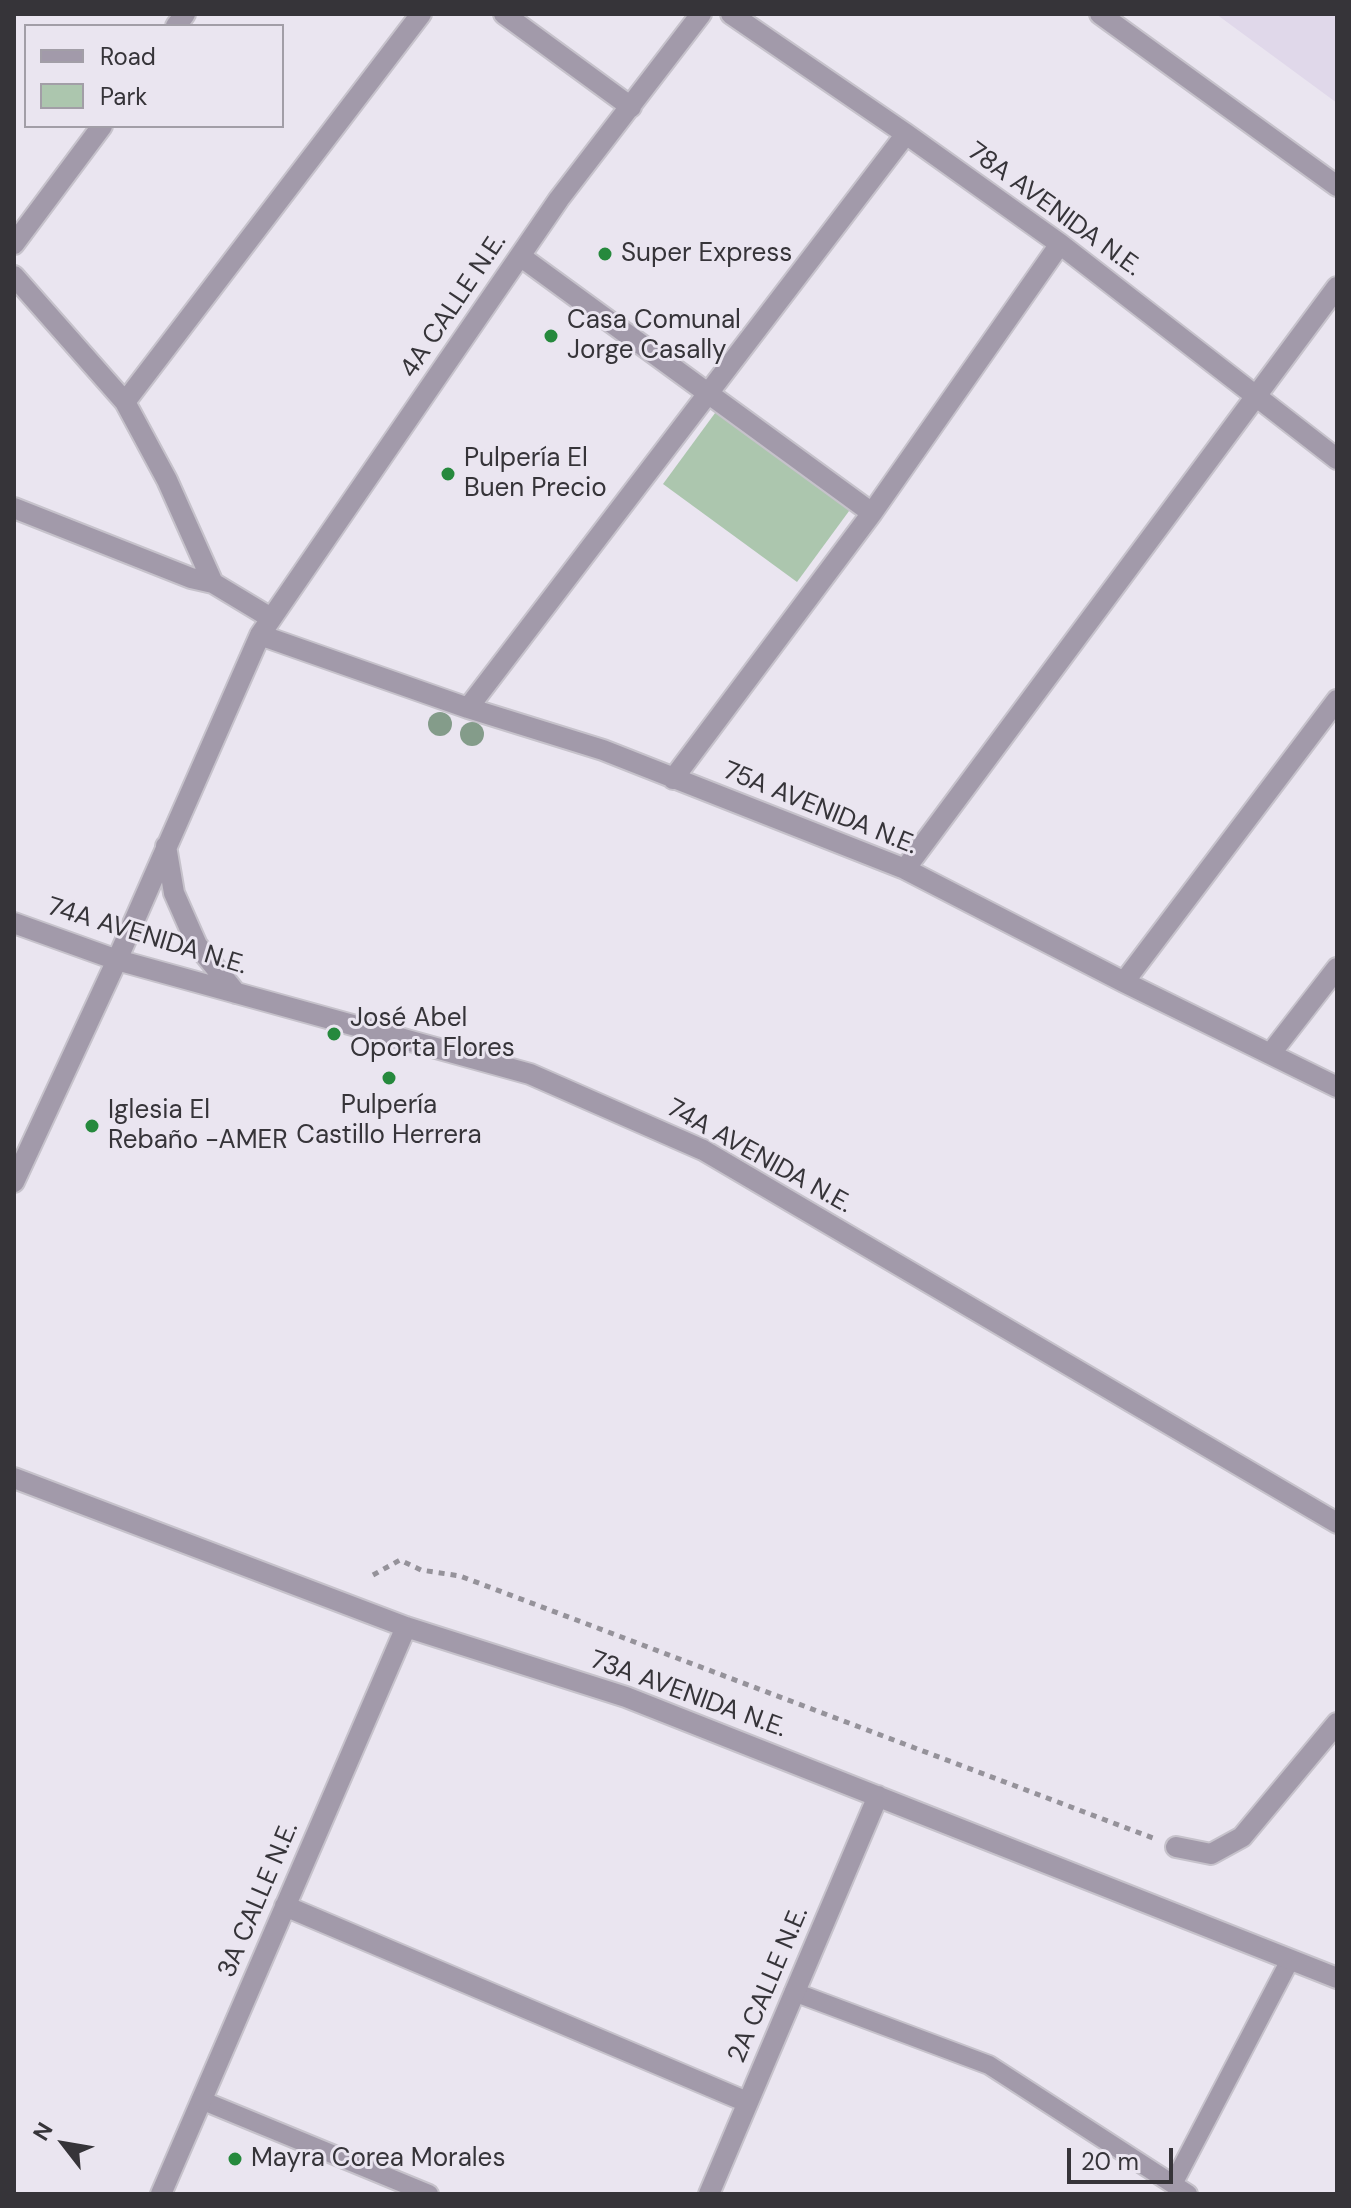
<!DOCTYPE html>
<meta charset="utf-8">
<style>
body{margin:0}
#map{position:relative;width:1351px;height:2208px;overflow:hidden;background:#eae5f0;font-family:"DM Sans",sans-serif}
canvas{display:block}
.frame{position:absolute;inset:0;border:16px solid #363439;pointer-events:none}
.legend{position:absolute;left:24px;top:24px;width:260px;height:104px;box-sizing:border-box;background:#eae5f0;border:2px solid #a29ea7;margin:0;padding:10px 14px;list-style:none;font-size:24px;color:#363439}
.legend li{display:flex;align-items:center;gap:16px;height:40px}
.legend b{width:40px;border:2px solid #a29ea7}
.north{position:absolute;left:24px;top:2104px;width:80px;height:80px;-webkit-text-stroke:6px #eae5f0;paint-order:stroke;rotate:301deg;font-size:22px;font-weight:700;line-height:32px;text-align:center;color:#363439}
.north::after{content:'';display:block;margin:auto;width:28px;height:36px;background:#363439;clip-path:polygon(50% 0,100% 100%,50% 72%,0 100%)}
.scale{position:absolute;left:1067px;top:2148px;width:106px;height:36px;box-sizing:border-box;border:4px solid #363439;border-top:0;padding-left:10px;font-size:24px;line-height:28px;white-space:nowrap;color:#363439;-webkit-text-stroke:6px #eae5f0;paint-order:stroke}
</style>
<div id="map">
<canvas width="1351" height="2208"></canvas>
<div class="frame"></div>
<ul class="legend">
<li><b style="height:10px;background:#a29aaa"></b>Road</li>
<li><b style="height:22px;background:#acc6ae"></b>Park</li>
</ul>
<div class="north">N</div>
<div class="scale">20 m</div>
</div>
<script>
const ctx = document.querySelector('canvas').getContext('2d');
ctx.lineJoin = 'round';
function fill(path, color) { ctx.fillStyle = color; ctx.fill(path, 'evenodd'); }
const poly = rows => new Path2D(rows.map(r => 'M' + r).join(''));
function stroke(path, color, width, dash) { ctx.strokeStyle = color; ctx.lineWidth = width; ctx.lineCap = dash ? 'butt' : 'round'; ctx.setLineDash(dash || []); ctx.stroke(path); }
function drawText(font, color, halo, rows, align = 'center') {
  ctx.font = font + ' "DM Sans",sans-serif'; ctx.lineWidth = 6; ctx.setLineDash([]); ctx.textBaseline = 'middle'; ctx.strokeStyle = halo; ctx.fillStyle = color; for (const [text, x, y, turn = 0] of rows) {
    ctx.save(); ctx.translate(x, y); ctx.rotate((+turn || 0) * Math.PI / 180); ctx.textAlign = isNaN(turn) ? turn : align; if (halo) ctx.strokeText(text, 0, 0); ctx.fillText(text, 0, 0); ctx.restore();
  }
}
fill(poly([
 [1216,14,1337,14,1337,103]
]), '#e0d8ea');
fill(poly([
 [718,409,852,507,797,582,663,484]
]), '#acc6ae');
const lane = poly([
 [794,1992,989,2065,1188,2194],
 [201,2100,429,2194],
 [1173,2184,1290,1960]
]);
const street = poly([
 [504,14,631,107],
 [731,14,906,134,1060,244,1337,459],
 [1100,14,1337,186],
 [176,26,185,14],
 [14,244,102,126],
 [520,256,872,513],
 [14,276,125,402,167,480,213,583,271,618],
 [125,402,421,14],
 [14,508,191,578,213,583],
 [260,635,468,708,603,750,905,869,1124,982,1337,1087],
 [468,708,906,134],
 [673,779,872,513,1060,244],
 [166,846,174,893,197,945,236,993],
 [905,869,1337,287],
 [14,923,117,960,530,1074,703,1150,1337,1523],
 [1124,982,1337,700],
 [1271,1053,1337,968],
 [14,1182,117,960,260,635,559,199,701,14],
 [14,1478,406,1627,626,1697,1337,1978],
 [1176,1847,1211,1854,1242,1837,1337,1723],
 [285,1906,747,2102],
 [161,2194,406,1627],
 [709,2194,878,1796]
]);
stroke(lane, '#c6c2cb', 22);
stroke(street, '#c6c2cb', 24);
stroke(poly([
 [373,1575,400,1560,421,1570,460,1576,1153,1838]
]), '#95929a', 5, [6, 6]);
stroke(lane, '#a29aaa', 18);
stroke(street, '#a29aaa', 20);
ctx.fillStyle = '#849c8a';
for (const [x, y] of [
 [440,724],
 [472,734]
]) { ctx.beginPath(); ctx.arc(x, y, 12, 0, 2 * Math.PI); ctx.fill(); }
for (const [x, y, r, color] of [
 [605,254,8,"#26893d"],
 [551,336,8,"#26893d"],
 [448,474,8,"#26893d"],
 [334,1034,8,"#26893d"],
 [389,1078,8,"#26893d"],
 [92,1126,8,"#26893d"],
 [235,2159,8,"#26893d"]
]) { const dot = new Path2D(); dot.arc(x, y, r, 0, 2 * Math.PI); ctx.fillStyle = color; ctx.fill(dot); stroke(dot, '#eae5f0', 3); }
drawText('26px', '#363439', '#eae5f0', [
 ["78A AVENIDA N.E.",1054,210,36],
 ["4A CALLE N.E.",454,306,-56],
 ["75A AVENIDA N.E.",820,809,22],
 ["74A AVENIDA N.E.",147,937,17],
 ["74A AVENIDA N.E.",759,1157,29],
 ["73A AVENIDA N.E.",688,1695,20],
 ["3A CALLE N.E.",259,1900,-67],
 ["2A CALLE N.E.",769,1985,-67]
]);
drawText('26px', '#363439', '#eae5f0', [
 ["Super Express",621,254],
 ["Casa Comunal",567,321],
 ["Jorge Casally",567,351],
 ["Pulpería El",464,459],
 ["Buen Precio",464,489],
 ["José Abel",350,1019],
 ["Oporta Flores",350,1049],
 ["Pulpería",389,1106,"center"],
 ["Castillo Herrera",389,1136,"center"],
 ["Iglesia El",108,1111],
 ["Rebaño -AMER",108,1141],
 ["Mayra Corea Morales",251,2159]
], 'left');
</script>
